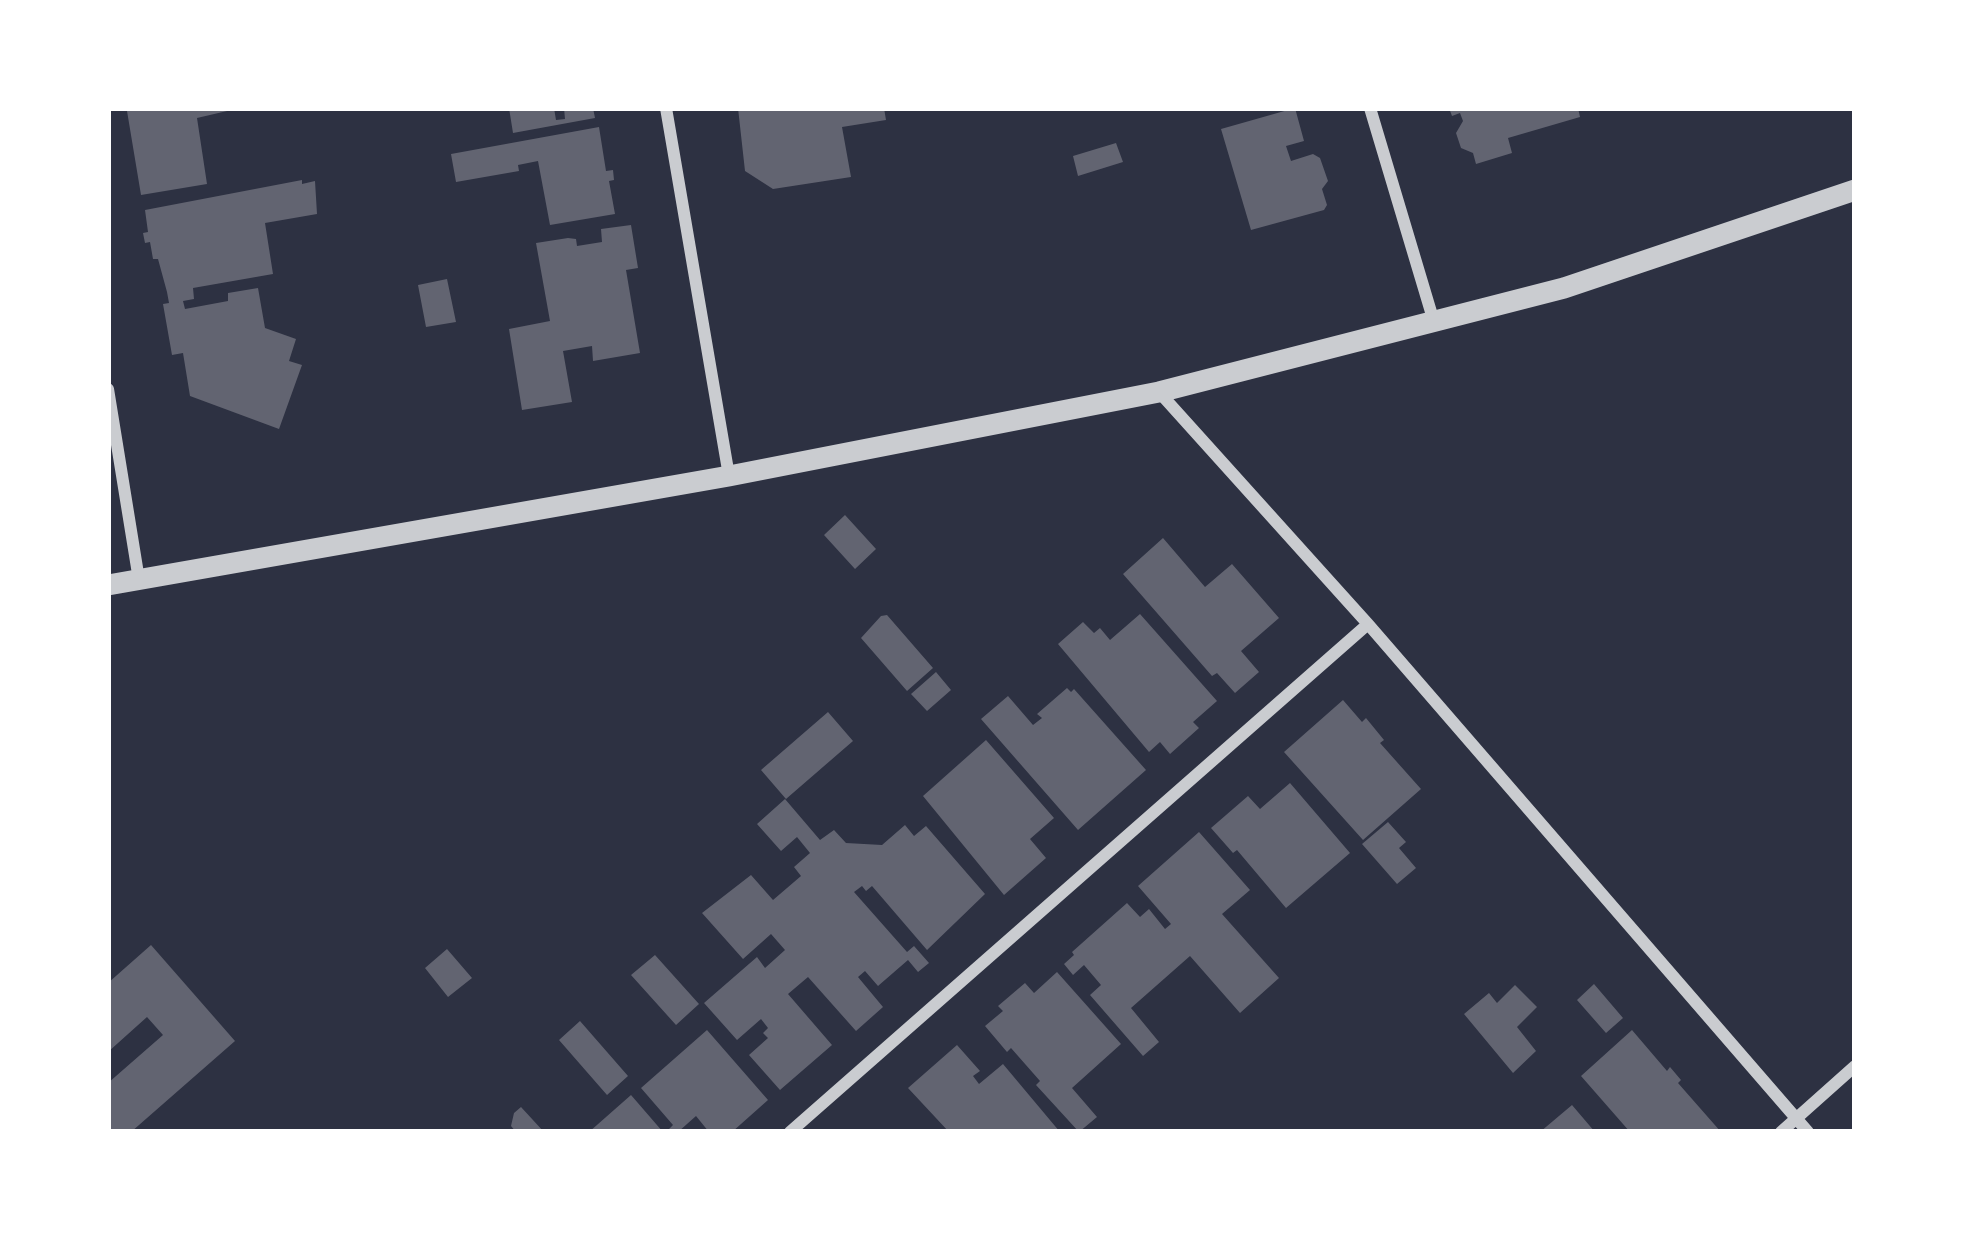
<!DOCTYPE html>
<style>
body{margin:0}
#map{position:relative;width:1963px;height:1240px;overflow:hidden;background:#2d3142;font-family:"Fira Sans",sans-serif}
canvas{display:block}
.frame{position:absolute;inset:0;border:111px solid #fff;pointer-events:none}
</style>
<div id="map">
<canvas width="1963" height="1240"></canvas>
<div class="frame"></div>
</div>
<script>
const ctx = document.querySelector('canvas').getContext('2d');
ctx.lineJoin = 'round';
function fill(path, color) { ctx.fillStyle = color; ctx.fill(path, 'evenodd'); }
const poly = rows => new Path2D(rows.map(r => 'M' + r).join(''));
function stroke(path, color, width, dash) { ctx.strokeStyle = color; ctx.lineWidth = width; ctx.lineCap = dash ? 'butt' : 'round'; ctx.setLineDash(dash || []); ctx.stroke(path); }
fill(poly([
 [144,108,240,108,197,118,207,184,141,195,127,111],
 [509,108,554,108,556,120,565,119,564,108,593,108,595,118,513,133],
 [738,108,884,108,886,120,842,127,851,177,773,189,745,171],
 [1295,108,1304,141,1286,146,1291,161,1313,154,1320,158,1328,181,1322,189,1327,205,1324,210,1251,230,1221,129],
 [1449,108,1578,108,1580,117,1508,138,1512,153,1476,164,1473,153,1461,148,1456,133,1463,121,1460,113,1452,116],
 [599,127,606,171,613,170,614,180,609,181,615,214,550,225,538,161,518,165,519,171,456,182,451,154],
 [1116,143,1123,162,1078,176,1073,156],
 [302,180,302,184,315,181,317,214,265,223,273,274,193,288,194,299,183,301,185,309,228,301,228,293,258,288,265,328,296,339,289,361,302,365,279,429,190,396,183,353,172,355,163,304,169,303,167,292,158,259,153,259,150,242,145,243,143,233,148,232,145,210],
 [631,225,638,268,626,270,640,353,593,361,592,346,563,351,572,402,522,410,509,329,550,321,536,243,568,238,576,239,577,246,602,242,601,229],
 [447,279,456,322,426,327,418,285],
 [845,515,876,549,855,569,824,535],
 [1163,538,1205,587,1232,564,1279,618,1241,651,1259,672,1235,693,1217,673,1212,676,1123,574],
 [1140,614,1217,701,1193,722,1199,728,1170,754,1160,742,1149,752,1058,644,1083,622,1094,633,1100,628,1110,640],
 [887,615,933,668,907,691,861,638,881,616],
 [936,672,951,690,927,711,911,694],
 [1067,688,1071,692,1074,689,1146,770,1078,830,981,719,1008,696,1033,725,1042,718,1037,714],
 [1343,700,1362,722,1366,718,1384,740,1380,743,1421,789,1363,840,1284,752],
 [828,712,853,741,786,799,761,770],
 [986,740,1054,818,1030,839,1046,858,1004,895,923,796],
 [1290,783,1350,853,1286,908,1237,850,1233,853,1211,828,1248,796,1260,809],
 [785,799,820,840,834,830,846,843,882,845,905,825,914,836,926,826,985,894,927,950,872,886,866,891,862,886,854,892,907,952,914,946,929,963,918,972,908,960,878,986,865,971,858,977,883,1007,856,1031,808,977,788,994,832,1045,780,1090,749,1055,768,1038,763,1033,768,1028,761,1019,737,1040,704,1003,757,957,765,968,785,950,771,934,743,959,702,913,751,875,773,900,801,876,794,867,810,853,797,837,781,851,757,824],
 [1388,822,1406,842,1399,848,1416,868,1397,884,1362,844],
 [1199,832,1250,890,1222,914,1279,978,1240,1013,1190,956,1131,1008,1159,1042,1143,1056,1090,995,1101,985,1084,965,1073,975,1064,964,1074,955,1072,952,1127,903,1140,917,1149,909,1165,929,1171,924,1138,886],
 [151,945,235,1041,131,1132,108,1132,108,1083,163,1035,147,1017,108,1052,108,983],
 [447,949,472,978,448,997,425,968],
 [655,955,699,1004,676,1025,631,975],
 [1057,972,1121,1044,1072,1088,1097,1117,1079,1132,1036,1085,1040,1081,1011,1048,1007,1052,985,1026,1003,1011,998,1006,1025,983,1034,993],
 [1594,984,1623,1018,1606,1033,1577,1000],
 [1515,985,1537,1007,1517,1027,1536,1051,1513,1073,1464,1014,1489,993,1497,1003],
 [580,1021,628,1076,607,1095,559,1040],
 [707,1030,768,1100,732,1132,709,1132,696,1116,678,1132,666,1132,673,1125,641,1088],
 [1632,1030,1667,1071,1670,1067,1681,1080,1678,1083,1721,1132,1630,1132,1581,1076],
 [957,1045,980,1071,973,1076,979,1084,1003,1064,1060,1132,949,1132,908,1088],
 [631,1095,663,1132,589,1132],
 [1572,1105,1595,1132,1540,1132],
 [521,1107,544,1132,516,1132,511,1126,514,1113]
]), '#626471');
stroke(poly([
 [666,108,729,476],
 [1370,108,1434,322],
 [108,389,139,580],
 [1159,392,1368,624,1808,1132],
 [790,1132,1368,624],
 [1781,1132,1855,1066]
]), '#caccd0', 12);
stroke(poly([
 [108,585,729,476,1159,392,1564,288,1855,190]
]), '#caccd0', 21);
</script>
